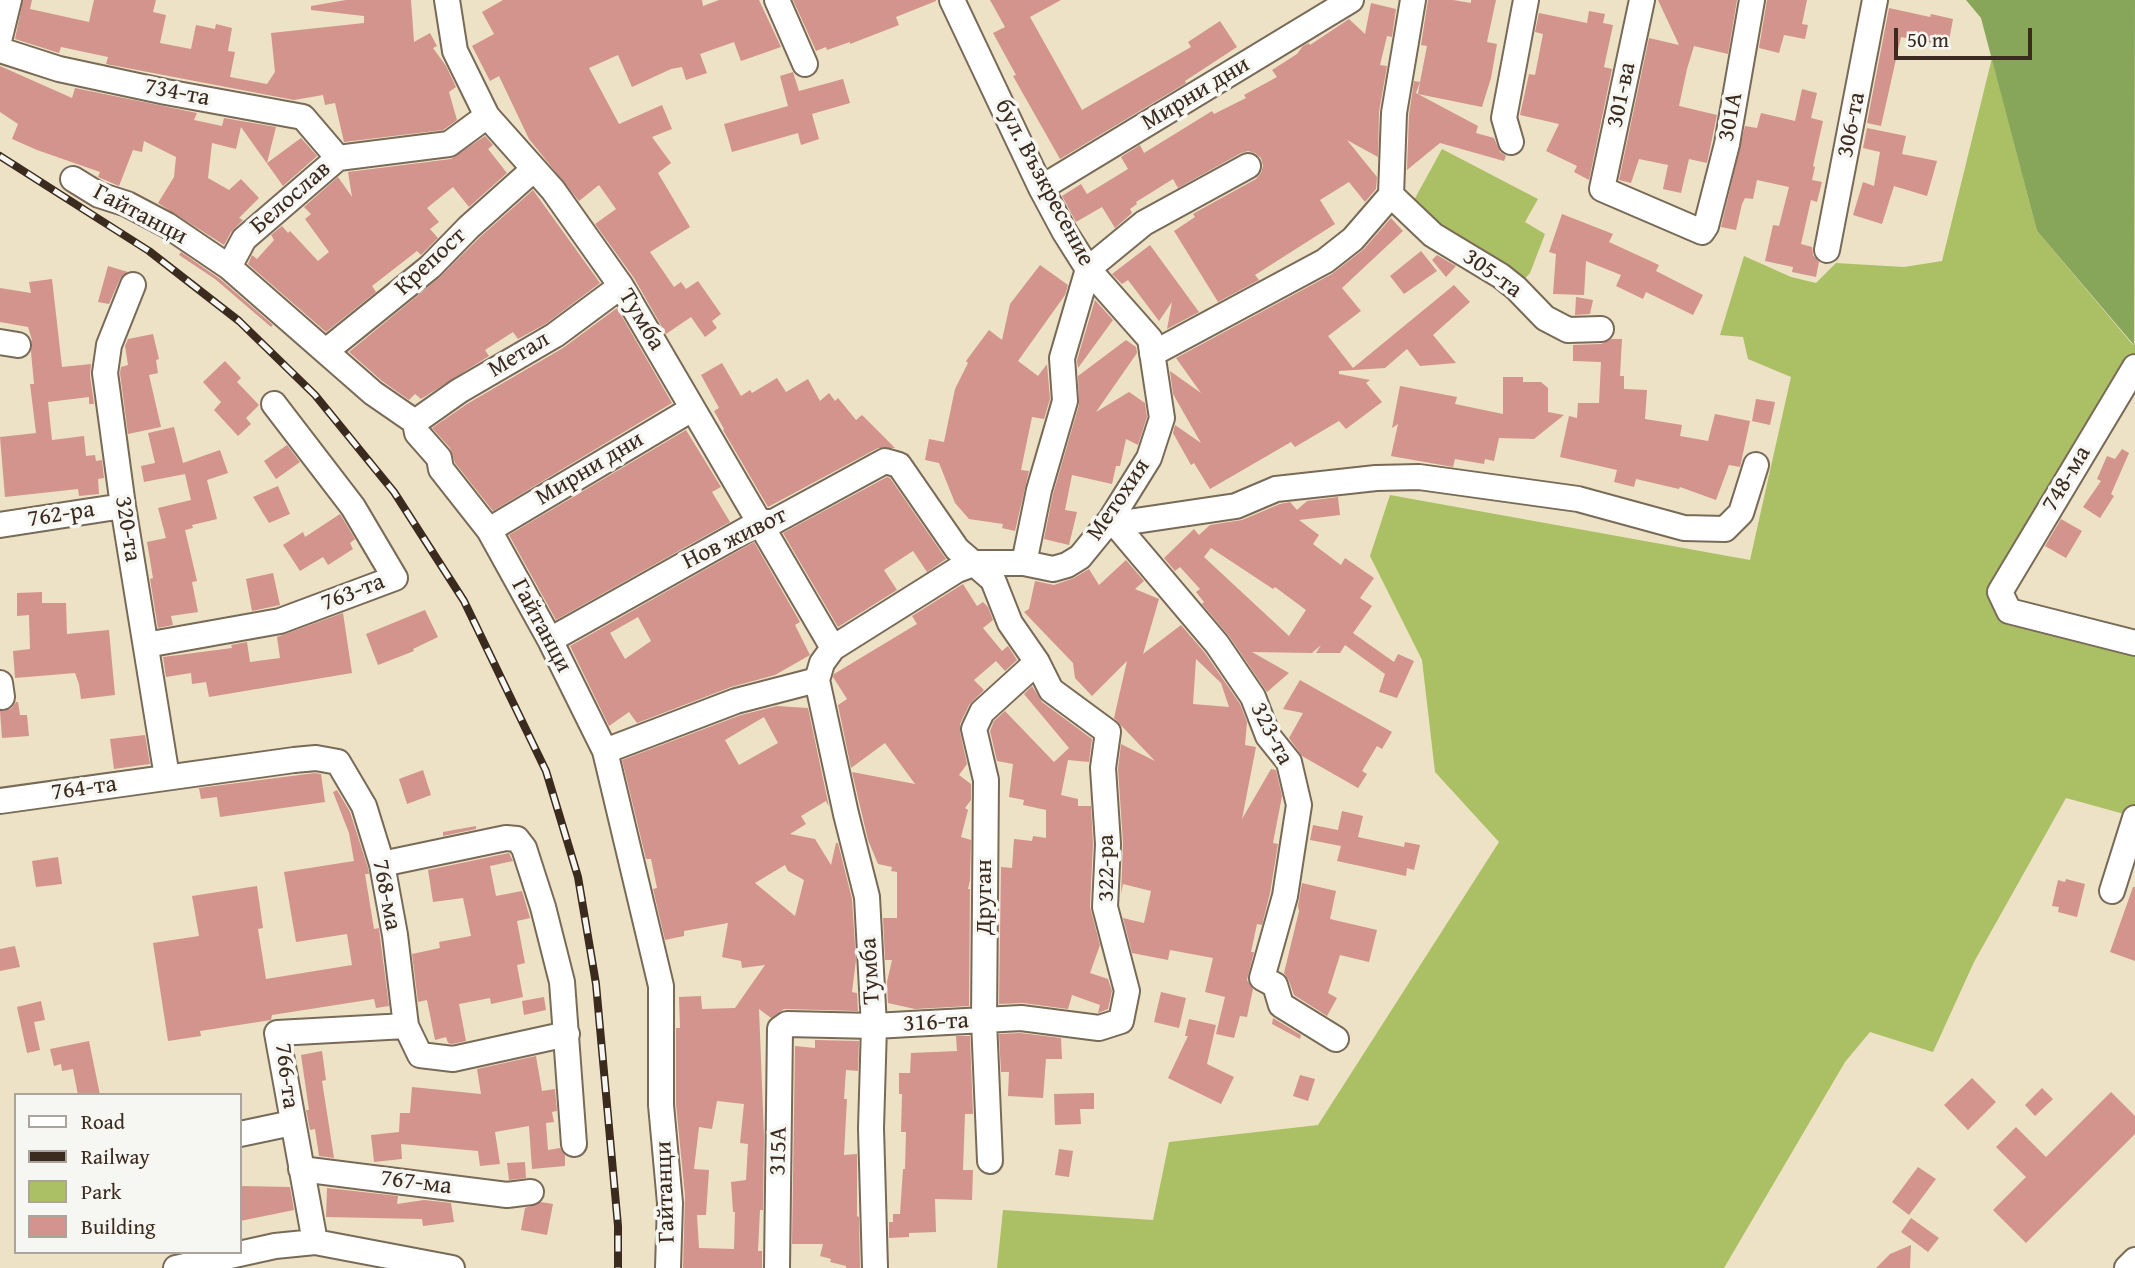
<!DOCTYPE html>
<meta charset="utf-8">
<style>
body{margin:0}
#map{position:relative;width:2135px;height:1268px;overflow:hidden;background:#ede2c5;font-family:"Gentium Book Plus",serif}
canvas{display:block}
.legend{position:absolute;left:14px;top:1093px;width:228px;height:161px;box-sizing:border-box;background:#f6f6f2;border:2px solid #aba49d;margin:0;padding:9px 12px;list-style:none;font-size:21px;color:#3b2a1e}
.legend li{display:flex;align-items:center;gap:14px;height:35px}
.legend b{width:35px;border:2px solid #aba49d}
.scale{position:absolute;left:1894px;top:28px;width:138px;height:32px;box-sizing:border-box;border:4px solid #3b2a1e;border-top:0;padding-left:9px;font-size:21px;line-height:24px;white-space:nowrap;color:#3b2a1e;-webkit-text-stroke:5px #f6f6f2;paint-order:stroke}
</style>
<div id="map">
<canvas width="2135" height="1268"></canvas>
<ul class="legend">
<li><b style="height:9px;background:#fff"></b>Road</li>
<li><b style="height:9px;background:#3b2a1e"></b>Railway</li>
<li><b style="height:19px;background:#abc064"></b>Park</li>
<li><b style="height:19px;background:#d2948d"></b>Building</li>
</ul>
<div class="scale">50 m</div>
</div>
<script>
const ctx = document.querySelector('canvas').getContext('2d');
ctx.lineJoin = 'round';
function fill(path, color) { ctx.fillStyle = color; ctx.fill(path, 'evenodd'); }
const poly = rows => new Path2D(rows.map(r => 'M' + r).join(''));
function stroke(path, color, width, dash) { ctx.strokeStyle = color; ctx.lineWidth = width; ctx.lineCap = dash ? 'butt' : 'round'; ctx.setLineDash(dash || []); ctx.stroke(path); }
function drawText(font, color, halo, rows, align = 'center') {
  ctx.font = font + ' "Gentium Book Plus",serif'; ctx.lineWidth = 7; ctx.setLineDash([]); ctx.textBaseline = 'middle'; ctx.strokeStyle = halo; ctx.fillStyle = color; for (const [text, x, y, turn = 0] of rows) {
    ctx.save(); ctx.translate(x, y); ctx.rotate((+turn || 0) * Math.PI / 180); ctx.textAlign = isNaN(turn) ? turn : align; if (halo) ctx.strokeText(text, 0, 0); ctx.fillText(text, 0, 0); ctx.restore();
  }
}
fill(poly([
 [1992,58,2037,231,2133,345,2135,344,2135,367,2000,592,2009,611,2135,643,2135,817,2066,798,1974,962,1933,1052,1870,1032,1845,1062,1724,1268,997,1268,1003,1210,1153,1220,1169,1142,1318,1125,1499,842,1435,772,1422,660,1370,556,1390,495,1750,560,1791,377,1748,359,1743,337,1720,335,1744,256,1791,277,1816,283,1836,263,1904,267,1942,261],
 [1442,149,1538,199,1525,222,1545,234,1530,273,1516,288,1408,211]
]), '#abc064');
fill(poly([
 [1966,0,2135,0,2134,345,2037,231,1981,18]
]), '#88a65a');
fill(poly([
 [23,0,32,0,30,9,89,22,94,0,156,0,153,12,166,15,160,43,191,49,196,25,215,29,216,24,232,28,228,51,235,52,230,77,267,84,275,72,271,33,364,23,364,16,311,10,311,6,346,0,411,0,414,42,430,33,437,46,433,48,446,66,456,87,449,92,457,120,443,130,344,142,335,103,325,105,323,95,294,100,106,64,108,57,61,47,59,53,15,39],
 [503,0,702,0,703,6,719,0,759,0,781,47,741,61,734,42,700,54,707,73,686,80,682,67,671,69,632,87,618,55,589,68,619,124,662,105,672,129,652,137,671,163,658,173,690,227,650,252,674,287,681,282,686,289,698,281,721,314,712,321,717,328,705,337,691,317,666,334,634,278,595,224,616,209,599,185,579,201,529,139,499,76,490,81,472,46,494,34,482,12],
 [793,0,936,0,936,1,896,17,899,25,850,44,850,42,827,50,826,47,816,51],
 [990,0,1061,0,1030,17,1082,110,1191,47,1188,42,1220,21,1237,47,1185,81,1186,83,1060,159,1013,76,1016,75,993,33,1005,27],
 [1428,0,1453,0,1471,3,1471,0,1496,0,1487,42,1497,44,1491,78,1482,107,1418,94,1420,82,1416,93,1478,126,1476,133,1494,138,1500,152,1506,156,1504,161,1440,143,1407,170,1409,115,1414,81,1420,82,1427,46,1421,45],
 [1658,0,1737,0,1728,54,1694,46,1687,69,1679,106,1717,115,1707,163,1689,159,1681,193,1663,189,1668,165,1639,159,1631,183,1619,180,1649,38,1679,45],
 [1767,0,1807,0,1802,24,1808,25,1805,39,1784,35,1779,53,1759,48],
 [1371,3,1396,9,1392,37,1387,36,1380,65,1387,66,1379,112,1378,157,1347,140,1377,177,1376,189,1365,202,1349,182,1320,200,1335,224,1255,275,1259,280,1218,302,1174,231,1195,217,1193,214,1198,211,1256,179,1261,173,1263,166,1261,158,1255,153,1248,151,1241,153,1178,188,1173,179,1136,202,1137,204,1130,209,1132,213,1115,228,1102,207,1076,222,1062,196,1081,184,1087,194,1128,169,1121,157,1140,145,1144,153,1212,111,1214,114,1246,98,1244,95,1277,77,1272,70,1297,54,1303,46,1309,43,1310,45,1349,19,1365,34],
 [1889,8,1930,17,1931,14,1953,19,1948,46,1901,37,1881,126,1867,123],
 [1589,11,1605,14,1603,23,1613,25,1604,67,1612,69,1589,180,1574,172,1577,166,1546,151,1559,124,1520,115,1529,74,1535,75,1543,34,1535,32,1539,13,1587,23],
 [0,66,72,98,75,88,197,113,194,120,222,126,224,118,276,127,267,163,301,138,317,156,283,186,241,127,236,149,212,143,208,178,229,190,241,179,259,198,239,218,243,220,231,232,224,245,158,203,174,177,176,157,144,141,142,152,133,150,119,186,98,177,100,172,37,150,12,139,18,124,0,112],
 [793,72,799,91,843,79,850,103,812,114,819,139,801,145,798,133,732,152,724,124,788,106,780,76],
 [1802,89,1817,93,1811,118,1823,121,1813,166,1815,167,1812,180,1822,182,1817,202,1811,200,1801,244,1812,247,1813,255,1819,262,1816,277,1792,272,1793,267,1765,261,1773,225,1779,226,1789,187,1757,180,1753,199,1745,198,1742,204,1736,230,1721,227,1745,126,1757,128,1761,113,1795,121],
 [1867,128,1906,136,1902,154,1937,161,1927,196,1894,186,1882,224,1853,215,1863,182,1874,186,1880,152,1863,148],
 [485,136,493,145,488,149,507,173,469,207,453,187,427,208,439,222,430,229,438,238,421,255,417,251,372,286,376,292,326,332,248,264,252,255,257,259,274,240,271,235,282,226,288,233,290,231,318,261,329,252,305,219,311,214,304,207,338,177,352,197,348,172,451,159],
 [533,190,600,283,547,323,518,339,513,332,485,350,489,356,421,399,415,394,409,400,382,381,349,352,439,278,479,238],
 [1562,214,1613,234,1609,242,1659,265,1656,271,1703,295,1693,315,1646,292,1643,299,1616,286,1621,275,1586,261,1584,295,1553,294,1556,254,1549,252],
 [1391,218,1403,231,1342,288,1361,311,1328,336,1353,368,1454,285,1470,302,1433,335,1456,363,1420,366,1407,349,1385,368,1339,371,1339,374,1370,380,1366,383,1382,402,1346,429,1339,421,1295,447,1291,442,1210,489,1194,463,1191,465,1173,433,1175,425,1201,443,1173,394,1170,371,1201,393,1176,358,1332,274,1364,249],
 [1150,245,1199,312,1167,329,1172,302,1159,321,1128,280,1122,284,1112,274],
 [1421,251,1437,271,1404,294,1390,276],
 [181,252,220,279,273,325,271,327,215,279,179,255],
 [1437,255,1456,266,1446,277,1432,260],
 [1040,265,1068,285,1065,295,1018,361,1038,376,1047,364,1050,399,1044,419,1032,417,1021,470,1029,471,1015,531,1002,528,1003,524,969,519,955,503,939,463,925,460,929,439,944,442,955,389,968,363,966,361,989,330,1002,340,1010,304],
 [108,266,128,272,120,279,109,304,98,302],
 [52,279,62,367,91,364,90,375,94,404,89,404,89,397,48,402,52,440,84,436,86,456,95,455,96,461,102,460,104,478,98,479,99,494,79,496,78,489,5,497,0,437,36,433,30,384,34,384,31,352,32,340,28,327,0,322,0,288,31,293,29,282],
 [1576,297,1593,300,1590,314,1575,315],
 [1095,300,1113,320,1078,368,1077,360],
 [617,308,672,403,493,511,455,463,450,448,432,428,467,404,563,348],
 [153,334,159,359,156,360,158,373,149,375,161,427,128,434,120,373,121,367,128,365,125,346,128,339],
 [1611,339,1622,339,1620,376,1624,376,1624,389,1647,390,1645,419,1682,425,1680,436,1708,441,1715,414,1750,421,1740,467,1729,465,1716,500,1680,487,1679,489,1636,479,1634,487,1614,482,1617,470,1560,457,1569,416,1577,418,1578,403,1599,403,1601,362,1573,361,1573,345,1601,344],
 [1126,340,1136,347,1137,353,1096,412,1129,392,1145,403,1147,417,1138,445,1126,439,1120,466,1116,466,1112,484,1072,475,1065,510,1077,512,1069,545,1044,539,1053,494,1079,405,1078,376],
 [225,361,241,378,237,382,259,405,246,418,251,424,238,436,214,410,221,402,203,382],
 [722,363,741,396,750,390,752,393,777,378,786,392,808,379,820,401,829,393,835,401,838,398,856,420,862,415,895,448,878,448,768,507,723,430,724,429,714,411,719,408,701,375],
 [1503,377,1523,377,1523,382,1541,382,1548,388,1548,412,1564,415,1534,439,1499,438,1494,461,1485,459,1484,464,1455,459,1453,467,1391,456,1398,424,1392,428,1400,386,1457,397,1455,404,1503,414],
 [1756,399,1775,402,1770,425,1752,421],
 [174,427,183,463,220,450,228,473,207,480,217,519,192,525,193,528,185,530,197,581,192,582,198,612,171,616,173,625,158,628,150,579,153,578,147,542,166,538,158,508,191,500,185,474,144,482,141,466,155,463,148,433],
 [686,430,721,487,712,492,730,522,556,620,509,535],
 [287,445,300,462,276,479,264,461],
 [2122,449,2129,453,2111,494,2114,496,2100,518,2083,507,2101,481,2097,479,2107,456,2115,459],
 [887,477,890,478,946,559,927,572,913,551,884,570,897,590,838,627,783,533],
 [278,486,290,514,269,523,253,497],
 [1338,497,1340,515,1299,520,1319,535,1313,544,1341,565,1345,558,1374,578,1360,598,1372,606,1353,633,1394,662,1398,654,1414,661,1397,698,1379,692,1385,674,1345,645,1340,653,1316,653,1321,645,1312,653,1252,652,1289,673,1267,692,1229,636,1202,604,1204,602,1196,592,1200,589,1180,567,1175,571,1164,558,1194,529,1199,535,1210,525,1242,520,1280,504,1290,502,1297,510,1307,501],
 [1211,548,1273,589,1275,587,1306,610,1289,636,1204,557],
 [340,514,355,539,350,543,353,549,328,565,323,557,300,571,283,545,303,532,305,537],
 [2061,519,2082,531,2066,558,2045,546],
 [754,542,800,622,795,625,810,655,775,675,731,687,637,723,629,712,609,726,570,646],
 [638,617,651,641,625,659,610,633],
 [1126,560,1144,581,1135,589,1159,599,1143,654,1181,625,1205,653,1240,704,1247,722,1245,745,1256,747,1242,819,1271,769,1276,770,1282,796,1273,843,1278,844,1270,893,1262,925,1257,924,1251,952,1254,952,1247,980,1253,989,1247,1017,1240,1016,1234,1038,1216,1034,1225,997,1205,992,1213,958,1170,950,1168,960,1132,953,1123,918,1144,923,1151,891,1123,884,1121,894,1123,843,1118,769,1121,744,1155,761,1114,718,1127,661,1092,696,1075,678,1073,663,1024,612,1029,609,1035,581,1054,585,1074,578,1089,569,1099,585],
 [1196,659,1221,683,1229,707,1193,704],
 [273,573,280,605,252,611,246,579],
 [963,584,977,606,983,602,988,607,993,620,983,628,1002,651,1008,646,1017,660,1005,671,996,661,974,680,984,690,969,705,960,724,960,732,967,764,959,775,971,784,971,800,965,808,968,810,961,837,971,840,970,880,968,889,970,889,969,1006,915,1009,888,1003,887,982,892,960,885,960,883,918,897,918,897,872,891,871,892,867,878,864,868,840,852,772,915,784,885,743,851,768,838,705,847,699,833,677,834,674,917,624,912,616],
 [42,592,42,603,66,603,67,634,109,630,115,695,81,699,79,684,75,673,15,678,13,651,30,649,29,615,17,616,17,593],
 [425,610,438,637,413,649,414,651,378,665,366,634],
 [343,613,352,673,209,697,206,682,192,684,191,673,166,677,163,657,232,648,231,645,247,642,250,662,280,658,277,637],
 [1300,680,1392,732,1382,749,1377,746,1362,771,1367,774,1358,788,1302,756,1289,738,1303,713,1283,709],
 [1032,686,1042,702,1092,739,1089,762,1068,760,1061,795,1078,799,1078,806,1091,806,1093,844,1090,907,1100,945,1090,973,1108,979,1112,991,1108,1009,1098,1013,1100,1005,1072,995,1068,1009,1023,1003,999,1004,1001,867,1012,868,1014,839,1032,841,1033,836,1046,838,1046,810,1023,805,1024,800,1009,797,1013,764,997,761,990,731,994,721,1005,711,1054,762,1069,748,1024,694],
 [16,702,18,702,20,715,27,715,29,736,2,738,0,711,11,709],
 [777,706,808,708,829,807,826,801,801,816,806,824,790,834,815,839,831,865,836,843,838,843,852,899,856,960,852,992,857,993,858,1011,784,1009,771,1018,759,1009,764,1136,763,1210,760,1210,758,1251,762,1251,762,1268,683,1268,685,1196,676,1104,676,1028,680,1028,679,997,701,996,702,1009,735,1008,765,965,742,968,741,961,722,957,728,923,684,931,684,936,665,940,653,889,657,888,651,859,646,859,622,760,741,715],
 [764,717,778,743,739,765,725,740],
 [785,865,788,871,804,880,795,916,755,883],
 [717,1101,744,1104,740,1143,748,1144,746,1180,731,1182,733,1212,735,1212,734,1249,699,1248,697,1215,706,1215,709,1170,694,1169,699,1127,712,1129],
 [145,735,150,764,114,769,110,739],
 [423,770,431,795,407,804,399,779],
 [315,773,321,774,325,802,220,817,217,797,201,799,199,788],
 [337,790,350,812,368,868,369,874,365,874,374,929,379,928,380,937,389,1006,376,1008,374,999,272,1015,271,1020,200,1031,201,1036,168,1041,153,943,199,936,192,896,257,886,263,928,258,929,266,979,352,965,347,934,296,942,284,872,354,861,349,833,333,792],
 [1342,811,1363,816,1358,837,1404,847,1405,842,1420,845,1414,870,1407,868,1406,876,1337,861,1341,846,1310,840,1313,825,1338,830],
 [476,826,476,829,443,836,443,832],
 [509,853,513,861,490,866,496,896,522,891,530,918,517,921,525,963,517,965,523,997,491,1004,490,998,459,1004,466,1041,452,1044,448,1043,446,1037,435,1040,427,1000,418,1002,412,954,440,948,439,942,471,936,463,898,433,902,428,870],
 [58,857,62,884,36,887,32,861],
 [2066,879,2085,884,2077,917,2058,912,2059,907,2052,906,2058,880,2065,882],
 [1302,883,1336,891,1330,919,1377,930,1369,962,1340,955,1328,993,1337,998,1327,1016,1294,995,1289,981,1284,973,1299,911,1298,906],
 [2133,887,2135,887,2135,961,2110,952],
 [15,946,20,967,0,971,0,949],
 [1161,992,1186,998,1179,1028,1154,1022],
 [544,997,546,1010,524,1015,522,1001],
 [41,1001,45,1020,34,1022,40,1050,27,1053,17,1007],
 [1273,1018,1301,1035,1300,1039,1272,1024],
 [1189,1019,1216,1025,1207,1064,1234,1077,1221,1104,1168,1078,1188,1036,1185,1036],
 [1020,1033,1061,1038,1062,1059,1046,1059,1043,1098,1008,1096,1009,1072,1001,1072,999,1034],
 [956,1036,970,1036,973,1114,965,1114,963,1170,973,1170,972,1200,935,1199,936,1232,909,1233,909,1237,889,1238,889,1222,893,1222,893,1214,900,1214,903,1169,905,1169,906,1132,901,1132,902,1094,899,1094,899,1073,910,1073,911,1053,957,1051],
 [815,1040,859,1041,858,1071,846,1070,844,1099,847,1099,844,1155,857,1154,857,1216,859,1217,860,1268,846,1268,846,1266,830,1262,831,1259,820,1256,823,1244,792,1244,795,1046,815,1048],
 [89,1041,100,1095,78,1095,73,1069,62,1071,61,1064,54,1066,50,1049],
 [322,1051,326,1080,322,1081,334,1158,319,1156,315,1129,310,1130,306,1110,309,1110,301,1055],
 [536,1056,542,1091,555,1089,557,1111,552,1112,554,1122,546,1123,548,1150,560,1148,565,1155,565,1166,532,1169,529,1126,495,1132,500,1164,480,1166,478,1151,401,1144,402,1159,374,1162,371,1135,399,1132,400,1113,410,1113,412,1087,481,1094,477,1069],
 [1300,1075,1315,1079,1308,1101,1293,1096],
 [1972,1078,1996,1102,1968,1130,1944,1105],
 [2042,1088,2053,1099,2035,1116,2025,1105],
 [2111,1092,2135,1116,2135,1134,2026,1243,1993,1210,2026,1177,1996,1147,2016,1127,2046,1157],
 [1094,1093,1094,1109,1080,1109,1081,1124,1055,1125,1054,1094],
 [1059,1149,1073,1151,1069,1177,1055,1175],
 [525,1162,526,1178,509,1180,507,1163],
 [1918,1167,1936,1179,1909,1215,1892,1202],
 [240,1186,290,1187,294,1210,240,1221],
 [327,1188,398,1196,397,1204,424,1200,451,1203,454,1222,423,1226,422,1219,326,1217],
 [541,1202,553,1204,547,1235,521,1230,525,1208],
 [1911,1218,1939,1238,1928,1252,1901,1232],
 [1911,1245,1910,1268,1876,1268,1890,1254]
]), '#d2948d');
const minor = poly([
 [447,0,455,51,487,116,553,190,621,286,833,648],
 [777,0,805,64],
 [1642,0,1602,189,1702,232,1706,226,1727,144,1752,0],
 [0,37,9,0],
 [0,50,59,69,166,92,303,117,338,158],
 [1511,142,1504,118,1526,0],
 [73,179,99,195,127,204,167,225,229,267,373,393,415,422,417,433,439,458,441,469,489,530,550,640,605,751,661,986,661,1105,670,1203,668,1268],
 [1041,188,1351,0],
 [1391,195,1433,235,1501,276,1516,288,1545,318,1568,330,1601,329],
 [1827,250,1875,0],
 [229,267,244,239,338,158,449,144,487,116],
 [133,285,109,345,105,373,123,506,167,777],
 [0,342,18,345],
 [326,351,430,267,469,227,534,169],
 [1152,354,1325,261,1353,239,1391,195,1394,113,1413,0],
 [2135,367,2000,592,2009,611,2135,643],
 [415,422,459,391,555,335,621,286],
 [1111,519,1217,644,1253,697,1268,736,1289,762,1299,805,1285,896,1262,978,1275,985,1281,1005,1336,1039],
 [1115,524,1236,506,1276,489,1376,478,1419,477,1578,499,1684,528,1725,529,1741,513,1756,465],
 [0,525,123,506],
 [489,530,692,409],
 [1024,563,1039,490,1065,401,1062,358,1088,269,1144,223,1248,166],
 [550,640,760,522,773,522,885,461,899,465,957,549,993,580,1010,623,1037,662,1051,690,1108,732,1103,768,1108,844,1105,907,1127,991,1121,1021,1099,1028,1021,1018,874,1026,787,1024,780,1029,777,1268],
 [146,645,280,621,395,578,353,507,274,404],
 [817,680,846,814,867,897,874,1026,871,1128,875,1268],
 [0,683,2,697],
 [605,751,736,701,817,680,822,663,833,648,957,570,976,563,1024,563,1053,569,1067,565,1080,557,1111,519,1149,458,1162,418,1150,339,1088,269,1064,231,1041,188,952,0],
 [0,801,294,760,316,758,338,762,364,806,382,864,395,935,406,1026,420,1055,453,1059,567,1034],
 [382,864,506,838,517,839,524,848,543,907,562,982,574,1144],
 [2112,891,2135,818],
 [240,1134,292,1123],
 [990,1161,984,1021,986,780,974,729,982,712,1037,662],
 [301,1169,507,1195,531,1192],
 [315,1242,277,1033,406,1026],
 [176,1268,275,1246,315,1242,452,1268],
 [2127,1268,2135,1260]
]);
stroke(minor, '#796a58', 28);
stroke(minor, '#fff', 24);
const rail = poly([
 [0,156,149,251,239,321,315,395,394,492,464,601,546,771,578,877,596,984,618,1226,618,1268]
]);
stroke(rail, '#3b2a1e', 8);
stroke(rail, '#f6f6f2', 5, [16]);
drawText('24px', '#3b2a1e', '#f6f6f2', [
 ["734-та",177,93,11],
 ["Мирни дни",1196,94,-31],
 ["301-ва",1622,95,-78],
 ["301А",1731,117,-79],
 ["306-та",1852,125,-79],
 ["бул. Възкресение",1044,183,62],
 ["Белослав",291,198,-41],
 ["Гайтанци",140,215,28],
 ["Крепост",431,262,-43],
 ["305-та",1492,274,36],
 ["Тумба",641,320,59],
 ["Метал",519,355,-31],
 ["Мирни дни",590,469,-31],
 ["748-ма",2067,479,-59],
 ["Метохия",1119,500,-56],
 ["762-ра",61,515,-9],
 ["320-та",127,529,81],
 ["Нов живот",735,539,-26],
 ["763-та",353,593,-21],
 ["Гайтанци",541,626,62],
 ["323-та",1271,734,63],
 ["764-та",84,789,-8],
 ["322-ра",1107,868,-90],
 ["768-ма",386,895,79],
 ["Друган",985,897,-90],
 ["Тумба",871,971,-93],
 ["316-та",936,1023,-3],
 ["766-та",286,1076,83],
 ["315А",779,1151,-88],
 ["767-ма",416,1183,7],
 ["Гайтанци",666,1192,-92]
]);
</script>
